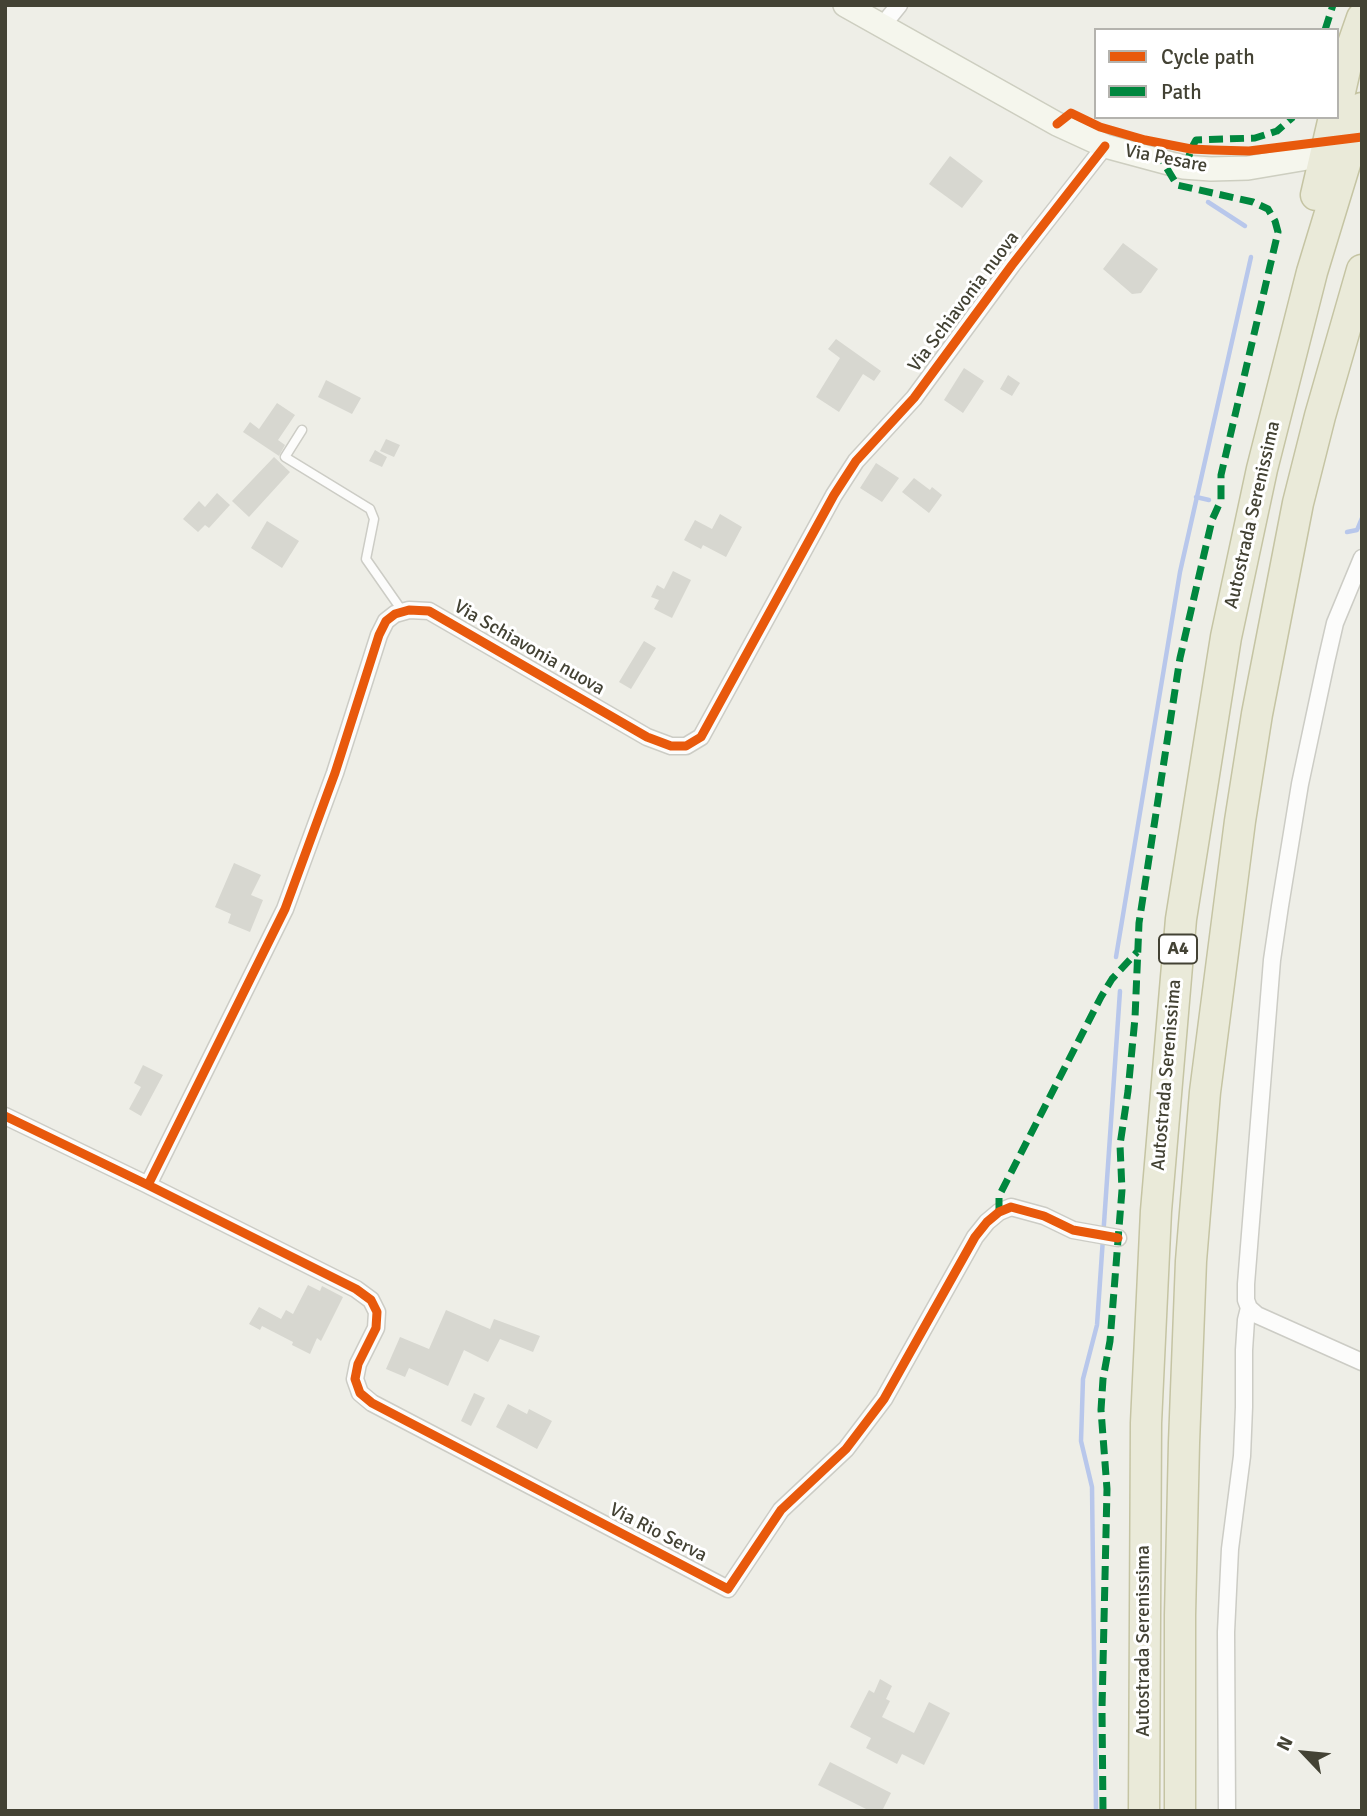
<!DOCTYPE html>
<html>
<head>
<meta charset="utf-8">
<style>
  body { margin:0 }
  #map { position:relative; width:1367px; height:1816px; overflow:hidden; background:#eeeee7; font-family:Signika,sans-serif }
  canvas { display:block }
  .frame { position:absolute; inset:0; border:7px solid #434234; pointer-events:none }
  .legend { position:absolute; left:1094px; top:28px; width:245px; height:91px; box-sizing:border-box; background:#fff; border:2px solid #b4b3ae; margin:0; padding:9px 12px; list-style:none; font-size:21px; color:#434234 }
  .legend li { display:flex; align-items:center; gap:14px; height:35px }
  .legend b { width:35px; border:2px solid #b4b3ae }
  .north { position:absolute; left:1269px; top:1718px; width:70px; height:70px; -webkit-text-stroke:5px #fff; paint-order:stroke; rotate:296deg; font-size:19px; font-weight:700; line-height:28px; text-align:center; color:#434234 }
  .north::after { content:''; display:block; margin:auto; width:24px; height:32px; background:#434234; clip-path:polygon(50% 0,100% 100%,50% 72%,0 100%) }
</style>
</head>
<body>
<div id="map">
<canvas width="1367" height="1816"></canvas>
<div class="frame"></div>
<ul class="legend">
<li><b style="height:9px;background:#e8590c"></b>Cycle path</li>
<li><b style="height:9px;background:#00873e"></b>Path</li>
</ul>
<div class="north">N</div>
</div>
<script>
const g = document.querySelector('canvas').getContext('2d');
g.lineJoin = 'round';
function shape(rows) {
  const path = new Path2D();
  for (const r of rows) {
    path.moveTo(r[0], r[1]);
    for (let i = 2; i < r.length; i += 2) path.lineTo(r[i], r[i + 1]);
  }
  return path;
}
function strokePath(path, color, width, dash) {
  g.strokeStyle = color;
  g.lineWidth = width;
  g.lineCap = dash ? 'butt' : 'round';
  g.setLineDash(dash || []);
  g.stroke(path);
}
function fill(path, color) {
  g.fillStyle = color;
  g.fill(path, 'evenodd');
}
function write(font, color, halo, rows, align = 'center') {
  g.font = font + ' Signika,sans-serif';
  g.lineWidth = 6;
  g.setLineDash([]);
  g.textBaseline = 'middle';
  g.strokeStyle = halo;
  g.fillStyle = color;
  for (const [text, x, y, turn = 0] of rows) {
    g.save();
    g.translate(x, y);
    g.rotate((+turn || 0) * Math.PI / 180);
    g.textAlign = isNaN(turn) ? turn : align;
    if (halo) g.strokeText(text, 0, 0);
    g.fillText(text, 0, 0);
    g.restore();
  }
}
const stream = shape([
  [1208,202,1245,226],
  [1196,497,1209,500],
  [1347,532,1357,530,1362,518],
  [1116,957,1180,572,1251,257],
  [1096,1811,1092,1487,1081,1441,1083,1379,1097,1325,1120,991]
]);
const building = shape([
  [950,156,983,181,962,208,929,184],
  [1123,243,1158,269,1141,293,1132,294,1103,269],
  [836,339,881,371,874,381,863,374,839,412,816,397,840,358,828,349],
  [964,368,984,381,963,413,944,400],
  [1008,375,1020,383,1012,396,1000,389],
  [326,380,361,398,352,414,318,397],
  [277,403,295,415,278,440,285,445,279,456,243,432,250,422,259,429],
  [386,439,400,445,394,457,380,451],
  [375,450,387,457,382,467,369,461],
  [274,457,290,472,249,517,232,501],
  [876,463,899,478,882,502,860,488],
  [914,478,930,490,932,487,942,495,929,513,902,492],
  [217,493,230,505,209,528,205,525,198,532,183,519,199,501,205,507],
  [720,514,742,527,726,557,703,545,701,549,684,540,695,520,712,529],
  [267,521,299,541,282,568,251,548],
  [673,571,691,580,672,618,654,609,659,600,651,597,657,585,664,589],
  [644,641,656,648,631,689,619,682],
  [234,863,261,875,251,895,263,900,250,932,228,923,231,914,215,907],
  [143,1065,163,1075,141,1116,129,1109,141,1087,134,1083],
  [308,1285,320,1291,322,1286,343,1297,321,1341,317,1338,310,1354,292,1345,293,1342,262,1326,260,1330,249,1324,259,1307,281,1319,286,1310,293,1314],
  [446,1310,490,1329,494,1319,540,1336,533,1352,500,1339,488,1362,464,1350,448,1386,409,1368,405,1377,386,1369,400,1337,429,1349],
  [474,1393,485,1398,471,1426,461,1421],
  [508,1404,527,1414,529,1409,552,1421,537,1449,496,1427],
  [880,1679,892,1686,886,1699,890,1701,882,1717,914,1733,929,1702,950,1713,924,1765,902,1754,897,1764,866,1748,871,1738,850,1727,869,1690,874,1693],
  [830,1762,891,1793,882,1811,870,1811,818,1785]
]);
const lane = shape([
  [302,430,285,457,370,509,374,519,366,559,403,612]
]);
const street = shape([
  [882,26,899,5],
  [1362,558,1335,623,1326,662,1300,784,1280,906,1272,960,1246,1284,1246,1300,1249,1308,1257,1315,1362,1362],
  [5,1116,148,1185,285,909,335,773,379,635,386,621,395,614,409,610,429,611,647,737,671,746,686,746,701,737,834,495,856,461,914,398,1012,265,1105,146],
  [148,1185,356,1289,371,1300,377,1312,376,1328,358,1364,355,1379,360,1393,372,1403,728,1589,781,1510,846,1449,884,1399,975,1237,987,1222,999,1212,1011,1207,1044,1216,1073,1230,1118,1238],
  [1227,1811,1226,1632,1230,1549,1242,1456,1244,1407,1244,1350,1246,1320,1249,1308]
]);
const secondary = shape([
  [845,5,1057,124,1105,146,1183,167,1211,169,1248,168,1313,157]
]);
const highway = shape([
  [1337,105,1347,61,1362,18],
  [1316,195,1334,117],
  [1144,1811,1146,1423,1156,1211,1181,919,1226,637,1262,469,1312,272,1362,108],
  [1180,1811,1180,1615,1184,1443,1191,1261,1205,1092,1240,821,1257,714,1298,503,1320,416,1362,270]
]);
const quiet = shape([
  [1325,30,1333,5],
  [1186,167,1191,149,1196,140,1255,138,1277,131,1293,117],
  [999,1212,999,1196,1101,997,1112,979,1137,952],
  [1103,1811,1102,1709,1107,1489,1101,1410,1103,1379,1110,1341,1122,1190,1120,1145,1128,1091,1135,1018,1139,923,1180,658,1212,520,1221,500,1221,475,1278,232,1275,221,1268,209,1253,202,1177,185,1163,162]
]);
const cycleway = shape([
  [1057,124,1071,113,1100,127,1145,140,1191,149,1213,150,1249,151,1362,137],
  [5,1116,148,1185,285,909,335,773,379,635,386,621,395,614,409,610,429,611,647,737,671,746,686,746,701,737,834,495,856,461,914,398,1012,265,1105,146],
  [148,1185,356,1289,371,1300,377,1312,376,1328,358,1364,355,1379,360,1393,372,1403,728,1589,781,1510,846,1449,884,1399,975,1237,987,1222,999,1212,1011,1207,1044,1216,1073,1230,1118,1238]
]);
const shields = [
  [1178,949,38]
];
const shieldNames = [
  ["A4",1178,949]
];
const streetNames = [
  ["Via Pesare",1166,159,11],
  ["Via Schiavonia nuova",964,302,-53],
  ["Autostrada Serenissima",1253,515,-77],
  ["Via Schiavonia nuova",529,648,30],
  ["Autostrada Serenissima",1167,1075,-85],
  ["Via Rio Serva",658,1533,27],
  ["Autostrada Serenissima",1144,1641,-90]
];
strokePath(stream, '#b8c7eb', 4.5);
fill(building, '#d7d7d0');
strokePath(lane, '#ccccc5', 11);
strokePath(street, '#ccccc5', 19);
strokePath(secondary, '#cdcec0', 26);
strokePath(highway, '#c5c4a3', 33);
strokePath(lane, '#fcfcfb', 8);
strokePath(street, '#fcfcfb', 16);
strokePath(secondary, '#f5f6ed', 23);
strokePath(highway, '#eaead9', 30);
strokePath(quiet, '#00873e', 7, [14, 7]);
strokePath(cycleway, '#e8590c', 9);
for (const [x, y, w] of shields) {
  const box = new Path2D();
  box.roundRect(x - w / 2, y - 14.5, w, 29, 5);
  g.fillStyle = '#fff';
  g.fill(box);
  strokePath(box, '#434234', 2);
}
write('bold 18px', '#434234', null, shieldNames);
write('19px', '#434234', '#fff', streetNames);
</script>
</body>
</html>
